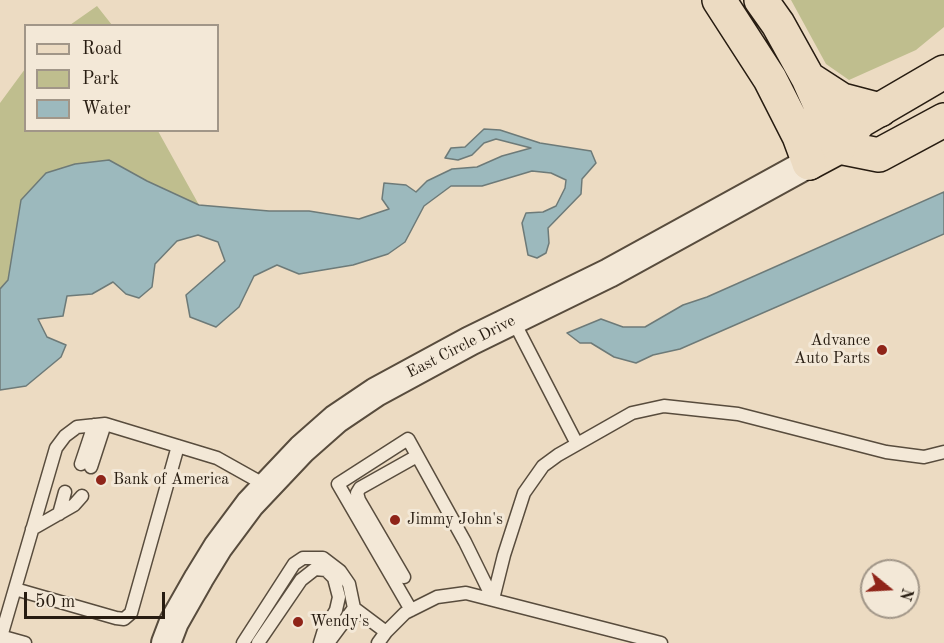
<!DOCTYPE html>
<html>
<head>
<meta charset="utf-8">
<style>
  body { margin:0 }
  #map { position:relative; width:944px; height:643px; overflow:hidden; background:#ecdbc2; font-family:"Old Standard TT",serif }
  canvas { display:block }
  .legend { position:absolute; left:24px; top:24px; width:195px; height:108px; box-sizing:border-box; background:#f3e8d7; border:2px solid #a19688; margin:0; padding:8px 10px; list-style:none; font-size:18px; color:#271c11 }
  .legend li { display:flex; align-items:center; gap:12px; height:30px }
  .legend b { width:30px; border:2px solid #a19688 }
  .north { position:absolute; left:860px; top:559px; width:60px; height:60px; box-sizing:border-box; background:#f3e8d7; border:2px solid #a19688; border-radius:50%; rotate:108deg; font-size:16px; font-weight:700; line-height:24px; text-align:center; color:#271c11 }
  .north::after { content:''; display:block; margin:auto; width:21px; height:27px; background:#8f2418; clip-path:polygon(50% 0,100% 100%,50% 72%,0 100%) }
  .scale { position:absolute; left:24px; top:592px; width:141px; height:27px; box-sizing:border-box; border:3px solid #271c11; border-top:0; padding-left:8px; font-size:18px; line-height:21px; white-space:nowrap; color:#271c11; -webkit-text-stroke:4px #f3e8d7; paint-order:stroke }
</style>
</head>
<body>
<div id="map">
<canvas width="944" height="643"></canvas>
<ul class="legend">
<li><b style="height:8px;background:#ecdbc2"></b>Road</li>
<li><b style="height:16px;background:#bfbe8e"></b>Park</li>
<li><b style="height:16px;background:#9cb9bd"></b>Water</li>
</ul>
<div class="north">N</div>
<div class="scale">50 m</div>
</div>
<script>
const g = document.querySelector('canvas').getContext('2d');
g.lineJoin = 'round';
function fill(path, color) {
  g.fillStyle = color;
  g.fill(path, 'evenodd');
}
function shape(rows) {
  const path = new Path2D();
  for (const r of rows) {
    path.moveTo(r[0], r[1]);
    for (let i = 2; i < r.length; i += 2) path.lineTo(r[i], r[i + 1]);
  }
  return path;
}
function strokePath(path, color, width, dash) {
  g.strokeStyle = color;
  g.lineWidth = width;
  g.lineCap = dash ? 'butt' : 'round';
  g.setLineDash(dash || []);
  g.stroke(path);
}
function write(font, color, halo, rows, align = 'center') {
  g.font = font + ' "Old Standard TT",serif';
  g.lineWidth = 6;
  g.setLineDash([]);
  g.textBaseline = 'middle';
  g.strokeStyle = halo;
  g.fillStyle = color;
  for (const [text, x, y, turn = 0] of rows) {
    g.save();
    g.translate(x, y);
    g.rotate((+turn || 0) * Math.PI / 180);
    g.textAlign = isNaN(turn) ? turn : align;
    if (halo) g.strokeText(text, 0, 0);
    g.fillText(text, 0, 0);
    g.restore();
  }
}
const green = shape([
  [791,0,944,0,944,27,916,50,849,80,826,64],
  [97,6,112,25,70,25],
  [25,69,26,130,158,131,199,205,147,181,109,160,15,238,8,280,0,289,0,103]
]);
const water = shape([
  [484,129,500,130,540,143,591,151,596,163,582,179,581,194,548,228,549,243,546,253,537,258,528,255,522,223,526,213,543,212,556,206,565,188,566,180,551,173,532,171,482,186,451,186,424,206,405,242,388,254,353,265,299,274,277,265,254,276,239,307,216,327,190,317,186,295,225,261,218,242,198,235,177,241,155,264,152,287,139,298,126,294,113,282,92,294,67,296,63,316,38,319,47,337,66,345,61,357,26,386,0,390,0,289,8,280,21,200,46,173,75,164,109,160,147,181,199,205,269,211,309,211,359,219,389,209,382,199,384,183,406,185,416,192,427,181,452,169,477,167,502,156,531,148,496,139,484,143,472,155,458,160,445,158,451,148,465,147,484,129],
  [944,192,944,234,680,349,653,355,636,363,614,357,591,343,580,343,567,333,601,319,623,327,645,327,683,305,707,297,944,192]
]);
const service = shape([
  [513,320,577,444],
  [81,464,94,425],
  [91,467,105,424],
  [59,514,65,492],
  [32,529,74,505,82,496],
  [404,577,359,500,357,493,360,488,417,456],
  [15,589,116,618,124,619,131,613,178,446],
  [493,599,504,555,524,493,543,466,558,455,632,413,664,406,738,414,886,452,924,457,944,452],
  [411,610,338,484,408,439,465,542,493,599],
  [0,636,25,643],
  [0,640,56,448,65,436,77,427,105,424,217,458,267,486],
  [243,643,294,564,303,558,323,558,340,571,349,584,354,608,386,632],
  [258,643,301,580,315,569,326,570,334,578,339,597,336,610,324,630,320,643],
  [328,643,354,608],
  [378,643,386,632,405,613,437,597,466,593,661,643]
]);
const tertiary = shape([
  [166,643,174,622,199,578,218,547,250,504,302,449,336,419,376,392,470,341,609,273,809,163]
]);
const primary = shape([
  [839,147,879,155,944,120],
  [809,163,839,147,860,121,944,72]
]);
const motorway = shape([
  [719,0,770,79,799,136,809,163],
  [761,0,778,24,808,78,842,100,880,110],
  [808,78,839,147]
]);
const markers = [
  [882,350,6,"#8f2418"],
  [101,480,6,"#8f2418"],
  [395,520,6,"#8f2418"],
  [298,622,6,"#8f2418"]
];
const poiNames = [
  ["Advance",870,341,"right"],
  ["Auto Parts",870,359,"right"],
  ["Bank of America",113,480],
  ["Jimmy John's",407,520],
  ["Wendy's",310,622]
];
const streetNames = [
  ["East Circle Drive",461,347,-27]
];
fill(green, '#bfbe8e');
fill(water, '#9cb9bd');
strokePath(water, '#6d7a78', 1.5);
strokePath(service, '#584c3d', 15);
strokePath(tertiary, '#584c3d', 32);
strokePath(primary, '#271c11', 36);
strokePath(motorway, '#271c11', 36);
strokePath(service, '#f3e8d7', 12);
strokePath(tertiary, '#f3e8d7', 28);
strokePath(primary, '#ecdbc2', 33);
strokePath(motorway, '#ecdbc2', 33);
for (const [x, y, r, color] of markers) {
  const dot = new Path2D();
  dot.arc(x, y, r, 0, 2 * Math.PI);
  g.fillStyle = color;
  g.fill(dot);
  strokePath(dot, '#f3e8d7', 2);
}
write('16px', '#271c11', '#f3e8d7', poiNames, 'left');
write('16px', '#271c11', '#f3e8d7', streetNames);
</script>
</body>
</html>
